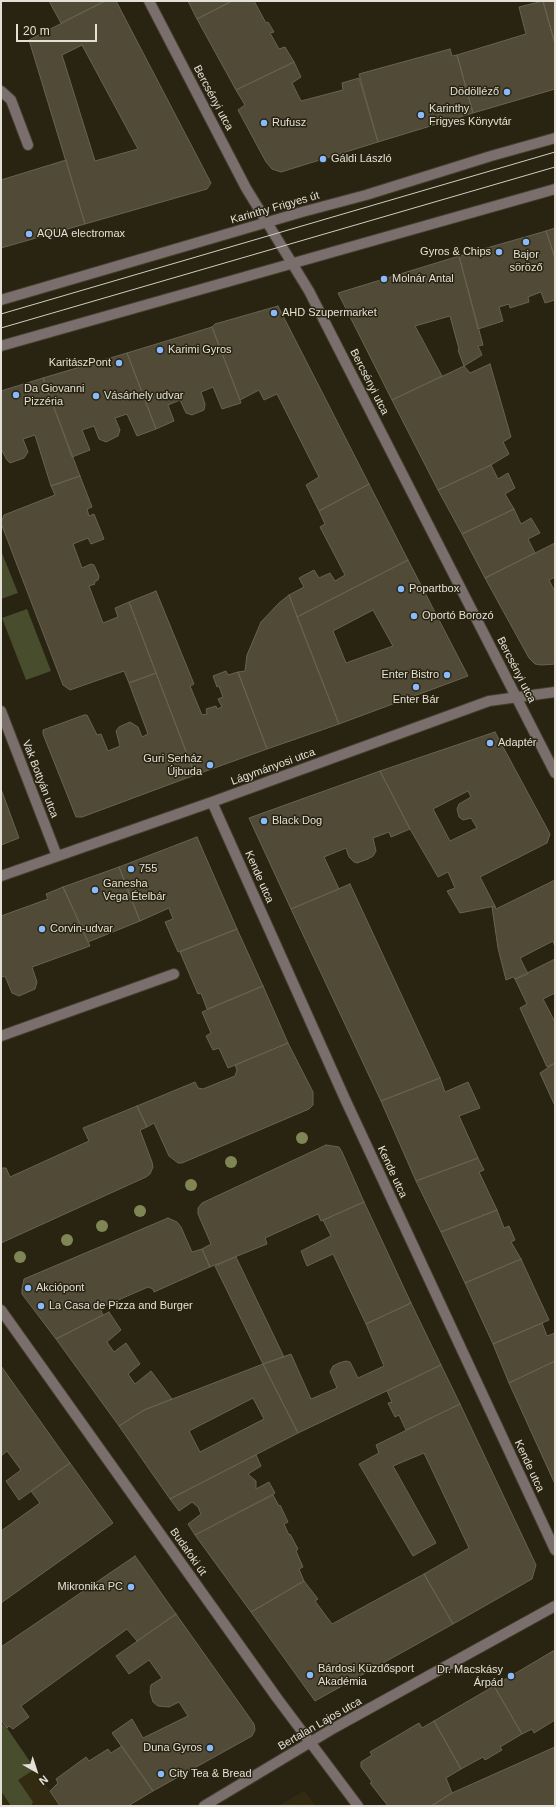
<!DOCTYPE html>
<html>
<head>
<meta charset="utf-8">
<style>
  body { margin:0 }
  #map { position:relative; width:556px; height:1807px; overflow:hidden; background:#292412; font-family:Arial,sans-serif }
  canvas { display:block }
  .frame { position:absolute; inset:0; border:2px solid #e3e0d5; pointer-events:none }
  .north { position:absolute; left:16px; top:1751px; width:40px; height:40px; -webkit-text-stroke:3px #292412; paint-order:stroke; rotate:141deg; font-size:11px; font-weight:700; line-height:16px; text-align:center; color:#e3e0d5 }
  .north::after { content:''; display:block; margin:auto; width:14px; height:18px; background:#e3e0d5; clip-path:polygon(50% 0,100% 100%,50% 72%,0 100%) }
  .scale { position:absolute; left:16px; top:24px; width:81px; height:18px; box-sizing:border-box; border:2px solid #e3e0d5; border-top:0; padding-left:5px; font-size:12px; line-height:14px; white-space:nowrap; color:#e3e0d5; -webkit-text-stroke:3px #292412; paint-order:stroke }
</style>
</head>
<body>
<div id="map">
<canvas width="556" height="1807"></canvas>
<div class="frame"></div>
<div class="north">N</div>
<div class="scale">20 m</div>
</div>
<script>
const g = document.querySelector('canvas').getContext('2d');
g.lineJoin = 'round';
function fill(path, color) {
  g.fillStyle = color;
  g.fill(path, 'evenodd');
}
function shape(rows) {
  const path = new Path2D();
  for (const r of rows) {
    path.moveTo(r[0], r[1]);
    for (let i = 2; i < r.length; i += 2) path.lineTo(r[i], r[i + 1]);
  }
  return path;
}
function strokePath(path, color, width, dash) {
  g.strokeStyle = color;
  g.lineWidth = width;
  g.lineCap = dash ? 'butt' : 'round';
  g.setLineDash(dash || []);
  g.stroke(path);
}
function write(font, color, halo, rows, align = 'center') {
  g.font = font + ' Arial,sans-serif';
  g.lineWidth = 3;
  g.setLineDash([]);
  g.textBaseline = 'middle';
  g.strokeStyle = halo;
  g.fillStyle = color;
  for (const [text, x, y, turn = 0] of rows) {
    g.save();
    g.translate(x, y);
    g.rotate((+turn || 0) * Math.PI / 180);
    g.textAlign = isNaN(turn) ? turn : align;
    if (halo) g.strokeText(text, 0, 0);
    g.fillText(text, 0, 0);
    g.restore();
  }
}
const built = shape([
  [1,1720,7,1728,60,1806,1,1806],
  [304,1791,316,1806,278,1806]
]);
const green = shape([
  [2,553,18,593,1,599,1,554],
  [27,609,51,671,26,680,2,618],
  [1,1723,7,1728,35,1769,18,1780,33,1802,31,1806,11,1806,1,1791]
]);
const building = shape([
  [49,1,105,1,61,23,49,1],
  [105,1,116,1,211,183,207,189,85,224,29,40,105,1],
  [82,45,138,149,95,161,62,55,82,45],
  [188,1,232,1,197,19,188,1],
  [232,1,254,1,266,23,268,22,274,32,270,33,279,49,285,47,294,62,236,90,197,19,232,1],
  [543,1,555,1,555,44,543,1],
  [543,1,555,44,555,89,473,113,457,55,526,34,519,7,543,1],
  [450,49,452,56,457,55,473,113,378,142,359,74,450,49],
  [294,62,301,77,292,83,301,101,343,90,342,83,359,78,378,142,281,172,272,169,266,162,238,110,245,105,236,90,294,62],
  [66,160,85,224,1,248,1,180,66,160],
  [555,228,555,258,546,231,555,228],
  [546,231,555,258,555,300,545,303,541,292,528,297,529,302,510,308,509,304,499,307,503,321,478,329,459,256,546,231],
  [459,256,483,345,478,346,482,355,464,366,458,350,459,349,450,316,415,326,442,376,392,400,338,293,459,256],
  [278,306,369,484,319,511,306,485,319,477,277,394,264,400,259,390,240,400,212,327,215,324,278,306],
  [212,327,241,403,222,409,213,387,201,392,205,404,204,410,192,415,186,413,180,400,168,405,174,421,156,429,127,353,212,327],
  [127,353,156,429,137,436,127,414,115,418,120,430,118,436,106,442,99,439,94,426,82,430,90,450,72,457,43,378,127,353],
  [490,364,511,437,503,442,509,454,491,465,438,490,392,400,464,366,470,373,490,364],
  [43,378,80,476,51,486,35,435,23,439,28,452,24,458,10,463,7,460,1,449,1,391,43,378],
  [491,465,498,479,508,473,515,488,505,494,514,509,462,534,438,490,491,465],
  [80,476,92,507,87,509,89,516,94,514,104,539,91,544,88,538,73,544,82,568,91,564,94,565,99,576,98,580,94,582,95,584,89,586,103,623,118,617,115,608,129,602,156,673,129,683,124,671,70,690,63,685,1,523,4,515,55,495,51,486,80,476],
  [369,484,408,560,297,617,289,595,304,587,299,578,314,570,319,578,330,573,335,581,345,575,320,527,325,524,319,511,369,484],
  [514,509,521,524,531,518,540,533,528,539,535,553,485,578,462,534,514,509],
  [555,543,555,577,549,580,555,592,555,664,542,665,535,664,529,658,485,578,555,543],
  [408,560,468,676,339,724,297,617,408,560],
  [373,610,393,646,346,663,333,631,373,610],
  [156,591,194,684,190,686,202,715,207,714,206,709,216,706,217,709,222,707,218,699,223,697,219,686,217,687,213,676,226,671,228,675,238,672,267,749,195,775,129,602,156,591],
  [289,595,339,724,267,749,238,672,245,671,247,655,261,622,279,603,289,595],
  [156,673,195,775,82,817,76,817,43,734,43,730,84,715,87,715,97,735,101,734,108,751,120,746,116,731,119,727,130,722,138,727,142,737,148,734,129,683,156,673],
  [495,732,550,834,547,843,480,877,495,906,460,913,447,891,455,888,448,872,438,877,410,829,380,771,495,732],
  [468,791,471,797,459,804,457,809,459,817,463,820,471,818,477,828,450,841,433,809,468,791],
  [380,771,410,829,391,837,389,832,373,838,376,851,373,856,368,859,357,863,354,862,349,857,346,848,324,857,339,889,291,909,249,818,380,771],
  [1,789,19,838,1,845,1,789],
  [197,837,237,929,178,952,165,922,173,919,169,908,140,921,119,867,197,837],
  [119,867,140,921,88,942,63,887,119,867],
  [555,880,555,947,553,941,520,958,528,974,515,979,513,977,506,980,498,948,492,907,495,906,496,909,555,880],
  [350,884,440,1078,381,1101,291,909,350,884],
  [63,887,90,946,32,967,37,982,35,989,19,996,12,993,5,976,1,977,1,916,48,899,46,894,63,887],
  [237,929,263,986,207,1009,201,993,198,994,180,952,237,929],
  [555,959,555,993,543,999,555,1022,555,1063,547,1067,520,1008,527,1004,515,979,555,959],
  [263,986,288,1043,228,1068,219,1048,213,1050,206,1036,211,1033,202,1012,263,986],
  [288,1043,313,1092,313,1105,309,1109,182,1163,178,1163,169,1156,154,1123,147,1127,137,1106,195,1082,198,1088,203,1089,235,1076,237,1070,235,1065,288,1043],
  [555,1063,555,1106,540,1073,555,1063],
  [440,1078,445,1092,468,1082,480,1108,459,1116,478,1158,416,1181,381,1101,440,1078],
  [137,1106,147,1127,140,1130,152,1162,153,1167,150,1174,146,1177,1,1243,1,1168,6,1168,10,1177,89,1141,83,1128,137,1106],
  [326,1145,339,1147,342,1152,364,1202,321,1221,318,1214,265,1238,267,1244,210,1267,202,1249,211,1244,198,1214,198,1208,202,1203,326,1145],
  [478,1158,484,1170,479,1172,497,1210,441,1232,416,1181,478,1158],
  [364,1202,411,1303,366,1324,333,1254,307,1266,301,1251,331,1236,323,1220,364,1202],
  [497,1210,504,1228,509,1226,515,1240,511,1242,521,1259,465,1283,441,1232,497,1210],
  [168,1218,177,1222,181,1227,192,1252,202,1249,210,1267,154,1292,153,1289,148,1287,100,1308,103,1315,56,1339,22,1294,22,1289,24,1279,168,1218],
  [236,1257,284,1357,263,1364,215,1266,236,1257],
  [521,1259,549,1320,493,1344,465,1283,521,1259],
  [411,1303,441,1365,298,1433,263,1364,291,1354,311,1399,337,1388,330,1372,333,1366,339,1363,346,1361,350,1362,358,1378,384,1366,366,1324,411,1303],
  [109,1312,121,1330,107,1342,114,1352,126,1343,140,1364,128,1374,135,1384,151,1371,172,1399,144,1410,119,1426,56,1339,109,1312],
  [542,1323,547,1336,555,1333,555,1361,509,1383,493,1344,542,1323],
  [555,1361,555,1484,509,1383,555,1361],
  [263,1364,298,1433,170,1499,119,1426,144,1410,263,1364],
  [253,1398,264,1419,200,1452,189,1431,253,1398],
  [441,1365,460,1404,406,1430,399,1415,395,1417,388,1403,392,1402,387,1391,441,1365],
  [1,1366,70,1463,19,1500,6,1481,21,1470,7,1451,1,1456,1,1366],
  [460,1404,536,1565,532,1579,453,1624,424,1574,469,1548,424,1453,393,1466,436,1543,413,1556,359,1464,379,1453,376,1445,460,1404],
  [256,1455,261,1466,248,1474,256,1481,256,1489,269,1482,275,1493,195,1535,188,1524,201,1514,198,1507,192,1502,179,1511,170,1499,256,1455],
  [70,1463,113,1523,1,1603,1,1531,40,1503,31,1491,70,1463],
  [273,1495,279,1506,280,1505,288,1522,284,1524,289,1535,290,1534,298,1549,296,1551,303,1567,299,1569,304,1581,251,1612,195,1535,273,1495],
  [135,1556,176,1614,137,1641,127,1629,21,1706,29,1717,13,1729,9,1726,7,1728,1,1720,1,1647,135,1556],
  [424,1574,453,1624,315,1701,251,1612,304,1581,318,1599,315,1601,332,1624,424,1574],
  [176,1614,254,1724,255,1730,252,1736,153,1791,112,1733,132,1719,143,1738,188,1716,179,1702,169,1707,158,1706,153,1702,150,1692,151,1685,162,1678,149,1660,129,1674,116,1656,176,1614],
  [553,1651,555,1654,555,1720,534,1733,532,1729,522,1734,494,1686,553,1651],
  [494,1686,522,1734,500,1747,502,1750,485,1760,483,1757,461,1769,434,1721,494,1686],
  [434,1721,461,1769,446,1778,452,1793,431,1806,388,1806,370,1783,372,1782,361,1767,361,1762,372,1755,370,1752,419,1723,422,1728,434,1721],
  [122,1746,153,1791,128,1806,60,1806,50,1791,58,1783,56,1779,86,1757,89,1761,108,1749,111,1753,122,1746],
  [555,1747,555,1806,431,1806,452,1793,555,1747]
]);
const minor = shape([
  [149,1,246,188,309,291,555,773],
  [1,91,11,100,28,145],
  [1,300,302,212,366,195,491,156,555,138],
  [1,346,555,189],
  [1,711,57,856],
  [212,802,345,1099,555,1550],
  [1,876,212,802,489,701,555,692],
  [1,1036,174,974],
  [1,1310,277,1698,358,1806],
  [204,1806,334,1728,555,1606]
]);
const tram = shape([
  [1,314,555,152],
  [1,328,555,167]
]);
const trees = [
  [302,1138],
  [231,1162],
  [191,1185],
  [140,1211],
  [102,1226],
  [67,1240],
  [20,1257]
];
const markers = [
  [507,92,4,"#89bafc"],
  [421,115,4,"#89bafc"],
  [264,123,4,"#89bafc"],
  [323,159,4,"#89bafc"],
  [29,234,4,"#89bafc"],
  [526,242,4,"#89bafc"],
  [499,252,4,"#89bafc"],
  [384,279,4,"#89bafc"],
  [274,313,4,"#89bafc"],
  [160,350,4,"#89bafc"],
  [119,363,4,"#89bafc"],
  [16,395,4,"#89bafc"],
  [96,396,4,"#89bafc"],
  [401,589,4,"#89bafc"],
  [414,616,4,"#89bafc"],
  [447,675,4,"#89bafc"],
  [416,687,4,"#89bafc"],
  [490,743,4,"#89bafc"],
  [210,765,4,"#89bafc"],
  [264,821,4,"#89bafc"],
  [131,869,4,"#89bafc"],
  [95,890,4,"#89bafc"],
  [42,929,4,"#89bafc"],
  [28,1288,4,"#89bafc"],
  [41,1306,4,"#89bafc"],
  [131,1587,4,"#89bafc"],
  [310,1675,4,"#89bafc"],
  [511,1676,4,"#89bafc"],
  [210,1748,4,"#89bafc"],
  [161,1774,4,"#89bafc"]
];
const poiNames = [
  ["Dödölléző",499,92,"right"],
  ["Karinthy",429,109],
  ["Frigyes Könyvtár",429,122],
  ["Rufusz",272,123],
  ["Gáldi László",331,159],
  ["AQUA electromax",37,234],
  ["Gyros & Chips",491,252,"right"],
  ["Bajor",526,255,"center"],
  ["söröző",526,268,"center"],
  ["Molnár Antal",392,279],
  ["AHD Szupermarket",282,313],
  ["Karimi Gyros",168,350],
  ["KaritászPont",111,363,"right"],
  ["Da Giovanni",24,389],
  ["Pizzéria",24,402],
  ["Vásárhely udvar",104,396],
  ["Popartbox",409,589],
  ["Oportó Borozó",422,616],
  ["Enter Bistro",439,675,"right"],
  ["Enter Bár",416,700,"center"],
  ["Adaptér",498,743],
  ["Guri Serház",202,759,"right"],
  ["Újbuda",202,772,"right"],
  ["Black Dog",272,821],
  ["755",139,869],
  ["Ganesha",103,884],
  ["Vega Ételbár",103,897],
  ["Corvin-udvar",50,929],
  ["Akciópont",36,1288],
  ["La Casa de Pizza and Burger",49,1306],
  ["Mikronika PC",123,1587,"right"],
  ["Bárdosi Küzdősport",318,1669],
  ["Akadémia",318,1682],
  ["Dr. Macskásy",503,1670,"right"],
  ["Árpád",503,1683,"right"],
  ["Duna Gyros",202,1748,"right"],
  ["City Tea & Bread",169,1774]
];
const streetNames = [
  ["Bercsényi utca",213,98,62],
  ["Karinthy Frigyes út",275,208,-16],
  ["Bercsényi utca",369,382,63],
  ["Bercsényi utca",516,670,63],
  ["Lágymányosi utca",273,767,-20],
  ["Vak Bottyán utca",40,779,69],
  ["Kende utca",259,877,66],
  ["Kende utca",392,1172,65],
  ["Kende utca",529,1466,65],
  ["Budafoki út",188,1552,55],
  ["Bertalan Lajos utca",320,1724,-30]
];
fill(built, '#322b12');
fill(green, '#474d2d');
fill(building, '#504a37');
strokePath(building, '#68634f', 1);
strokePath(minor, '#433e2d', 12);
strokePath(minor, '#7a6f6d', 10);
strokePath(tram, '#d0cdc1', 1);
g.fillStyle = '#7f8555';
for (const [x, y] of trees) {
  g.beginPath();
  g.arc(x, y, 6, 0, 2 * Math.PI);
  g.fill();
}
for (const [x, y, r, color] of markers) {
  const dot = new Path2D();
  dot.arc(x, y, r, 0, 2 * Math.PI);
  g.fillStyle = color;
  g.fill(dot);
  strokePath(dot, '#292412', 1.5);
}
write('11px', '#e3e0d5', '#292412', poiNames, 'left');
write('11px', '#e3e0d5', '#292412', streetNames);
</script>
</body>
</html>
